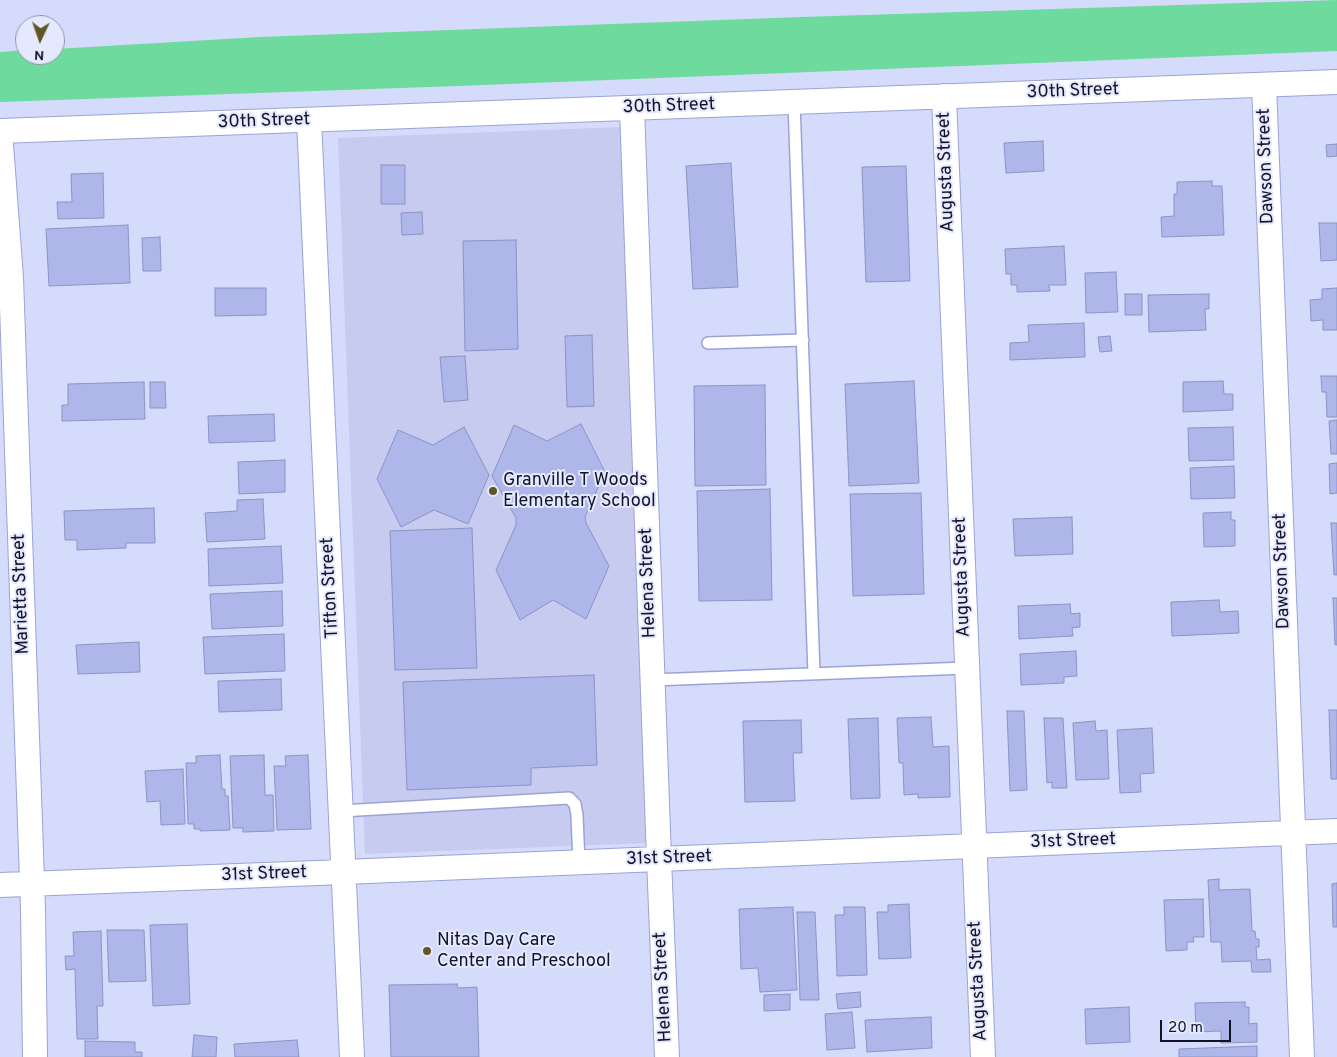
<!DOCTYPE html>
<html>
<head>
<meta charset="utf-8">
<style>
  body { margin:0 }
  #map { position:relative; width:1337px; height:1057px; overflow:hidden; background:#d5dbfb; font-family:Overpass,sans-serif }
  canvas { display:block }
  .north { position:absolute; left:15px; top:15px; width:50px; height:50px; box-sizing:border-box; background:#e5e9ff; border:1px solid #9194a8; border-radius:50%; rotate:183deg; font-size:14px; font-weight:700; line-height:20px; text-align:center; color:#121426 }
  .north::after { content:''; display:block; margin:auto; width:18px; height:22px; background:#625724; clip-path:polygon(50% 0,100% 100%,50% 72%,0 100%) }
  .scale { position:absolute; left:1160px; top:1020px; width:71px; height:22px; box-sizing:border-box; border:2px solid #121426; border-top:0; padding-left:6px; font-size:15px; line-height:18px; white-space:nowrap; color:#121426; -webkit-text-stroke:4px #e5e9ff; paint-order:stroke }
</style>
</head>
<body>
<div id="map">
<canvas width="1337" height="1057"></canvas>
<div class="north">N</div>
<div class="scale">20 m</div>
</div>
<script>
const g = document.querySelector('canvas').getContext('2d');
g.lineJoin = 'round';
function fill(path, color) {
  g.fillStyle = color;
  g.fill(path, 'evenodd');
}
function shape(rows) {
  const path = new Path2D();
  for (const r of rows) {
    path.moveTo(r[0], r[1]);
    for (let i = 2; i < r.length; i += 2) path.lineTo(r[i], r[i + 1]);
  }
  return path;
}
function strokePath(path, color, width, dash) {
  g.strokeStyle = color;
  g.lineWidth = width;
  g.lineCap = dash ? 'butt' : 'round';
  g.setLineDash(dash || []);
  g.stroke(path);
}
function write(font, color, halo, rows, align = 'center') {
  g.font = font + ' Overpass,sans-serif';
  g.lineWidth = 4;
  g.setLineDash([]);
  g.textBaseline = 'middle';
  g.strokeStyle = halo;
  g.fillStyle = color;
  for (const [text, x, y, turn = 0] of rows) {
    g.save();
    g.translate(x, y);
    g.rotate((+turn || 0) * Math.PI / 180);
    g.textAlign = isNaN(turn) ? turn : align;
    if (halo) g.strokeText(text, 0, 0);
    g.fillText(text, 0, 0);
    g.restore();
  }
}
const built = shape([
  [622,127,648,843,365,854,338,138]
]);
const water = shape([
  [1337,0,1337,51,458,86,0,102,0,52,25,50,25,55,55,55,55,49,260,37,802,17]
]);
const building = shape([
  [1043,141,1044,171,1006,173,1004,143,1043,141],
  [1337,144,1337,156,1327,157,1326,145,1337,144],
  [731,163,738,287,693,289,686,166,731,163],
  [381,165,405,165,405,204,381,204,381,165],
  [906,166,910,281,866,282,862,167,906,166],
  [103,173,104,218,58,219,57,202,72,202,71,174,103,173],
  [1212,181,1212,186,1222,186,1224,235,1162,237,1161,217,1174,216,1174,194,1177,194,1177,182,1212,181],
  [422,212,423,234,402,235,401,213,422,212],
  [1319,223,1337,223,1337,260,1321,261,1319,223],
  [128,225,130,283,49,286,46,229,128,225],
  [160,237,161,271,143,271,142,238,160,237],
  [516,240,518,349,465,351,463,241,516,240],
  [1064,246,1066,285,1049,285,1050,291,1017,292,1017,285,1011,285,1011,274,1006,274,1005,249,1064,246],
  [1116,272,1118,312,1086,313,1085,273,1116,272],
  [215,288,266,288,266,315,215,316,215,288],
  [1337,288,1337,330,1323,330,1323,320,1311,321,1310,300,1322,299,1322,289,1337,288],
  [1125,294,1142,294,1142,315,1125,315,1125,294],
  [1209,294,1209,309,1205,309,1206,330,1149,332,1148,295,1209,294],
  [1084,323,1085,357,1010,360,1010,343,1029,342,1028,325,1084,323],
  [592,335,594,406,567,407,565,336,592,335],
  [1110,336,1112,351,1100,352,1098,337,1110,336],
  [465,356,468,400,444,402,440,357,465,356],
  [1321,376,1337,376,1337,417,1327,417,1326,392,1322,392,1321,376],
  [914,381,919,483,849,486,845,384,914,381],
  [1223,381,1224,394,1233,394,1233,410,1183,412,1183,382,1223,381],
  [144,382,145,419,62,421,62,405,68,405,68,384,144,382],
  [150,382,165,382,166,408,150,408,150,382],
  [765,385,766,485,695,486,694,386,765,385],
  [274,414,275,441,209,443,208,416,274,414],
  [1337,420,1337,454,1331,454,1329,421,1337,420],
  [581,424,605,472,585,517,586,523,609,566,586,619,553,600,520,620,496,570,516,525,516,518,492,476,514,425,547,441,581,424],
  [464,427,489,475,468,524,434,510,401,527,377,479,398,430,433,445,464,427],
  [1233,427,1234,460,1189,461,1188,428,1233,427],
  [285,460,285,492,239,494,238,462,285,460],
  [1337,463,1337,493,1330,494,1329,464,1337,463],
  [1234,466,1235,498,1191,499,1190,468,1234,466],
  [770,489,772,600,699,601,697,491,770,489],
  [921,493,924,594,853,596,850,494,921,493],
  [263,499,265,539,207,542,205,513,237,511,237,500,263,499],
  [154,508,155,543,126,543,126,548,77,550,77,540,65,540,64,511,154,508],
  [1231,512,1231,520,1235,520,1235,546,1204,547,1203,513,1231,512],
  [1072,517,1073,554,1015,556,1013,519,1072,517],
  [1331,523,1337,523,1337,575,1334,575,1331,523],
  [472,528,477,668,395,670,390,531,472,528],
  [281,546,283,583,209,586,208,549,281,546],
  [282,591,283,626,212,629,210,594,282,591],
  [1333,598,1337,598,1337,645,1335,645,1333,598],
  [1219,600,1220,612,1238,611,1239,633,1172,636,1171,602,1219,600],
  [1070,604,1071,614,1080,613,1080,627,1072,628,1073,636,1019,639,1018,606,1070,604],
  [284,634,285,671,205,674,203,637,284,634],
  [139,642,140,672,78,674,76,645,139,642],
  [1076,651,1077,676,1064,677,1064,683,1021,685,1020,654,1076,651],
  [594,675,597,765,531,768,531,785,407,790,403,682,594,675],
  [281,679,282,710,219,712,218,681,281,679],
  [1329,710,1337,710,1337,779,1331,779,1329,710],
  [1007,711,1024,711,1027,790,1010,791,1007,711],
  [931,717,933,747,949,746,950,797,918,798,918,794,904,795,903,763,899,763,897,718,931,717],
  [878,718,880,798,851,799,848,719,878,718],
  [1044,718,1063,718,1067,788,1052,788,1052,782,1047,783,1044,718],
  [801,720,802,753,793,753,795,801,745,802,743,721,801,720],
  [1095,721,1096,731,1107,730,1109,779,1076,780,1073,723,1095,721],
  [1152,728,1154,773,1140,774,1141,792,1120,793,1117,730,1152,728],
  [220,755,222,789,225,789,225,796,228,796,230,830,200,831,200,829,194,829,194,824,188,824,186,763,196,763,196,756,220,755],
  [264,755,265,795,273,795,274,831,243,832,243,828,233,828,230,756,264,755],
  [308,755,311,829,277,830,274,766,286,766,285,756,308,755],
  [183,769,185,824,161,825,160,801,147,802,145,771,183,769],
  [1219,879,1219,890,1250,889,1252,931,1255,931,1256,939,1259,939,1259,947,1256,947,1257,960,1270,959,1271,972,1252,972,1251,961,1222,962,1221,942,1211,942,1208,880,1219,879],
  [1337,883,1337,927,1333,927,1332,884,1337,883],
  [1203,899,1204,937,1193,937,1194,942,1187,942,1187,950,1166,951,1164,900,1203,899],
  [909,904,911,958,879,959,877,912,888,912,888,905,909,904],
  [793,907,797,990,760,992,758,968,741,969,739,909,793,907],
  [844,907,865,907,867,975,837,976,835,915,844,915,844,907],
  [797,912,815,912,819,1000,800,1000,797,912],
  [187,924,190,1004,153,1006,150,925,187,924],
  [107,930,144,930,146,981,109,982,107,930],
  [101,931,103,1006,97,1006,98,1039,77,1039,75,969,66,970,65,956,74,956,73,932,101,931],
  [457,984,458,988,477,987,479,1057,391,1057,389,985,457,984],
  [860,992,861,1007,838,1009,836,994,860,992],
  [790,994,790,1010,764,1011,764,995,790,994],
  [1245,1002,1245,1007,1249,1007,1249,1024,1257,1023,1257,1042,1221,1043,1221,1031,1196,1032,1195,1003,1245,1002],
  [1129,1007,1130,1042,1086,1044,1085,1009,1129,1007],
  [852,1012,855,1048,827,1050,825,1014,852,1012],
  [931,1017,932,1048,867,1052,865,1020,931,1017],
  [194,1035,217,1037,216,1057,192,1057,194,1035],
  [297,1040,299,1057,235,1057,234,1044,297,1040],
  [85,1041,135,1042,135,1052,142,1052,142,1057,85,1057,85,1041],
  [1257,1046,1257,1057,1179,1057,1179,1049,1257,1046]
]);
const lane = shape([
  [794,102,814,674],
  [708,343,803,340],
  [652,680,966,668],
  [341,811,569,798,575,804,577,815,579,863]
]);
const street = shape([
  [1264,85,1302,1057],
  [944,96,983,1057],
  [632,108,659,859,667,1057],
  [309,120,352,1057],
  [0,131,1337,82],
  [0,131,11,278,33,909,35,1057],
  [0,885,344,872,1337,831]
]);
const markers = [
  [493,491,5,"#625724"],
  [427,951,5,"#625724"]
];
const streetNames = [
  ["30th Street",1073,92,-2],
  ["30th Street",669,107,-2],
  ["30th Street",264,122,-2],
  ["Dawson Street",1267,166,-92],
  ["Augusta Street",947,172,-92],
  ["Dawson Street",1283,571,-92],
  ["Augusta Street",963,577,-92],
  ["Helena Street",649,583,-92],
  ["Tifton Street",331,588,-93],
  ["Marietta Street",22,594,-92],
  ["31st Street",1073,842,-2],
  ["31st Street",669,859,-2],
  ["31st Street",264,875,-2],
  ["Augusta Street",979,981,-93],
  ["Helena Street",664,987,-93]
];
const poiNames = [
  ["Granville T Woods",503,481],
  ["Elementary School",503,502],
  ["Nitas Day Care",437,941],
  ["Center and Preschool",437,962]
];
fill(built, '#c6cbef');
fill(water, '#6eda9e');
fill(building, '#aeb6ea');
strokePath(building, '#8c94c5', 1);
strokePath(lane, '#9ba3d6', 14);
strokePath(street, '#9ba3d6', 26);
strokePath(lane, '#fff', 11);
strokePath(street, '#fff', 24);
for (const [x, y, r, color] of markers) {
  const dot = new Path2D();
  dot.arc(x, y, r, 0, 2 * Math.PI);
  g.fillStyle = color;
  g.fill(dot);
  strokePath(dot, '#e5e9ff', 2);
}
write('18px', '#121426', '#e5e9ff', streetNames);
write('18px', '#121426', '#e5e9ff', poiNames, 'left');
</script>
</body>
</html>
